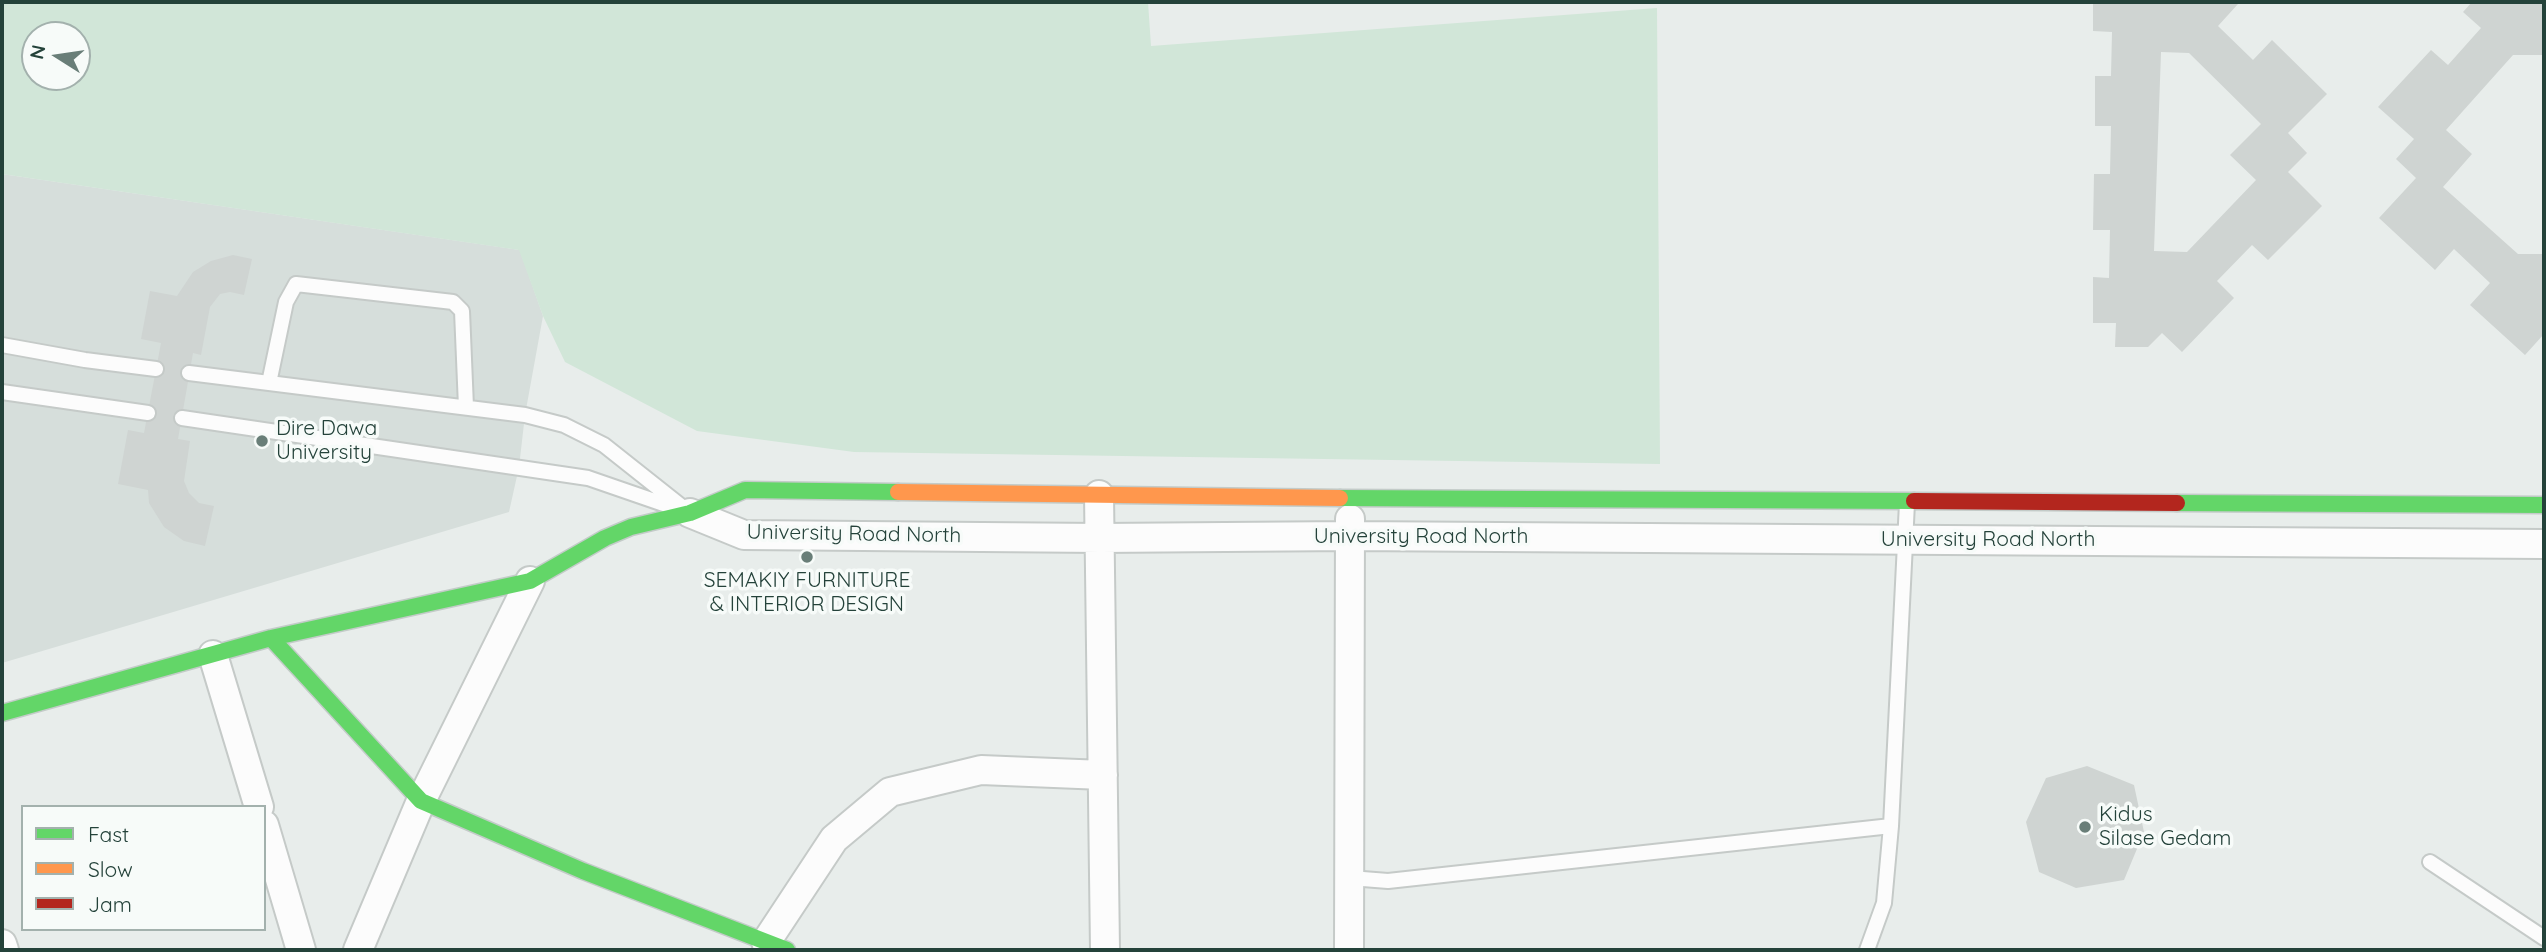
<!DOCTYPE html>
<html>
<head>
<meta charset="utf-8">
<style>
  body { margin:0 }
  #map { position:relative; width:2546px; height:952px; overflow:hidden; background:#e8edeb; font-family:Quicksand,sans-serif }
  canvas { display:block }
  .frame { position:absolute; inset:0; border:4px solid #24423a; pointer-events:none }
  .legend { position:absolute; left:21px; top:805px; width:245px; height:126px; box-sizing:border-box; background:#f7fbf9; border:2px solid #a3b1ad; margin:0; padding:9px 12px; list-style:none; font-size:21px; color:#24423a }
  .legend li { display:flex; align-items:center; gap:14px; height:35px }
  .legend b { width:35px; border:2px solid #a3b1ad }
  .north { position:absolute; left:21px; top:21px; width:70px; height:70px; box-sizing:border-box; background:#f7fbf9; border:2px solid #a3b1ad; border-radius:50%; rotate:282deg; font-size:19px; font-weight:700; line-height:28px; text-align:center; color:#24423a }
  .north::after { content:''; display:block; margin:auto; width:24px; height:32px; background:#697e78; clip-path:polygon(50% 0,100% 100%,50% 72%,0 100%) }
</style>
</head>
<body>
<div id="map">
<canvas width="2546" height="952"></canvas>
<div class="frame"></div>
<ul class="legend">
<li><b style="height:9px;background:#63d668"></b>Fast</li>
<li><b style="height:9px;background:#ff974d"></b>Slow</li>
<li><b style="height:9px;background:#b3261e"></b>Jam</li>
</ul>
<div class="north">N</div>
</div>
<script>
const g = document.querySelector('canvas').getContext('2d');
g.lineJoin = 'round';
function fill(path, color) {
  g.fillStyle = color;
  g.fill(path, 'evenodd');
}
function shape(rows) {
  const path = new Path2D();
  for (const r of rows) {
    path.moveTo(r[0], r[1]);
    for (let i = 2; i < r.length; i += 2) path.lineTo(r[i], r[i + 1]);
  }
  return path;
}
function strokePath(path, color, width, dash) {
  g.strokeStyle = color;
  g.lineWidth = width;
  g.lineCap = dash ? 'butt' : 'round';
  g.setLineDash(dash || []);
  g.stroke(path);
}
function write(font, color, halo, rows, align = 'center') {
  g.font = font + ' Quicksand,sans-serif';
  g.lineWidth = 7;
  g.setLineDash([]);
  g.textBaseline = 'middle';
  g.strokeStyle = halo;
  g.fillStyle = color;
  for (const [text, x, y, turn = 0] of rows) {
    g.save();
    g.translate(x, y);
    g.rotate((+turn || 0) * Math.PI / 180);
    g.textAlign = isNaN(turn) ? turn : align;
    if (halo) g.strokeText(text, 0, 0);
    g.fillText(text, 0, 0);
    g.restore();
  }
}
const built = shape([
  [2,174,520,250,543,316,525,415,519,467,509,512,2,663]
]);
const green = shape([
  [2,2,1148,2,1151,46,1657,8,1660,464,854,452,697,431,565,362,543,316,519,250,2,174],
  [35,35,77,35,77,77,35,77]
]);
const building = shape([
  [2093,2,2236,2,2238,4,2218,26,2253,60,2272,40,2327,94,2288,133,2307,153,2288,172,2322,206,2268,260,2252,245,2217,281,2234,298,2182,352,2162,333,2148,347,2115,347,2116,323,2093,323,2093,277,2109,278,2110,230,2093,230,2094,174,2110,174,2111,126,2095,126,2095,76,2111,76,2112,32,2093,31],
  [2161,52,2189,53,2261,124,2230,155,2256,180,2187,252,2154,251],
  [2472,2,2544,2,2544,55,2513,55,2446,130,2472,154,2443,187,2518,254,2544,254,2544,334,2525,355,2470,305,2490,283,2454,249,2435,270,2379,218,2416,178,2396,159,2414,139,2378,107,2431,50,2448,65,2481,28,2463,12],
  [233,255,252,259,244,295,230,292,220,294,210,307,201,355,193,353,178,439,190,441,184,481,189,493,199,503,214,506,205,546,184,541,164,527,149,503,148,490,118,484,128,430,144,433,161,343,141,339,150,291,177,296,193,272,211,261],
  [2087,766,2134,785,2144,832,2124,880,2076,888,2039,872,2026,822,2046,778]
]);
const lane = shape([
  [2,345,85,360,156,369],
  [189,373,525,415,564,425,604,445,686,510],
  [269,383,286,302,296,284,453,302,462,311,466,407],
  [2,392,148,413],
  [182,418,588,478,672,507],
  [2430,862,2544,938],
  [1350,878,1388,881,1891,826],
  [1867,950,1884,903,1891,826,1907,503]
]);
const street = shape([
  [1099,495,1105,950],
  [690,513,744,535,1101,538,1349,536,2544,544],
  [213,655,259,807],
  [264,825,301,950],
  [766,942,834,839,890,792,981,770,1103,775],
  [2,944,4,950],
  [358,950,421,801,530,581],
  [1349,950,1350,519]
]);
const fast = shape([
  [1340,498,1914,501],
  [2177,503,2544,505],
  [271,638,421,801,583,871,787,950],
  [2,713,271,638,530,581,605,538,631,527,690,513,745,490,898,492]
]);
const slow = shape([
  [898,492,1340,498]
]);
const jam = shape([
  [1914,501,2177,503]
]);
const markers = [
  [262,441,7,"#697e78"],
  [807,557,7,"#697e78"],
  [2085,827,7,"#697e78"]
];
const poiNames = [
  ["Dire Dawa",276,429],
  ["University",276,453],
  ["SEMAKIY FURNITURE",807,581,"center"],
  ["& INTERIOR DESIGN",807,605,"center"],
  ["Kidus",2099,815],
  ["Silase Gedam",2099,839]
];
const streetNames = [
  ["University Road North",854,534,1],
  ["University Road North",1421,537],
  ["University Road North",1988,540]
];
fill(built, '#d6dedb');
fill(green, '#d1e6d8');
fill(building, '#cfd4d2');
strokePath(lane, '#c5cac8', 18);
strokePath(street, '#c5cac8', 32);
strokePath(fast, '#c3cbc8', 19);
strokePath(slow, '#c3cbc8', 19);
strokePath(jam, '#c3cbc8', 19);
strokePath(lane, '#fcfcfc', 14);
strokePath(street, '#fcfcfc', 28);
strokePath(fast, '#63d668', 16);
strokePath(slow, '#ff974d', 16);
strokePath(jam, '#b3261e', 16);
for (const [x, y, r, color] of markers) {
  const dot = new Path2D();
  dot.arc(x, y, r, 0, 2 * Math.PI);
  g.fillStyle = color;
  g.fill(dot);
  strokePath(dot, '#f7fbf9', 2.5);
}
write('21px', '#24423a', '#f7fbf9', poiNames, 'left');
write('21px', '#24423a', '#f7fbf9', streetNames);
</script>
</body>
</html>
